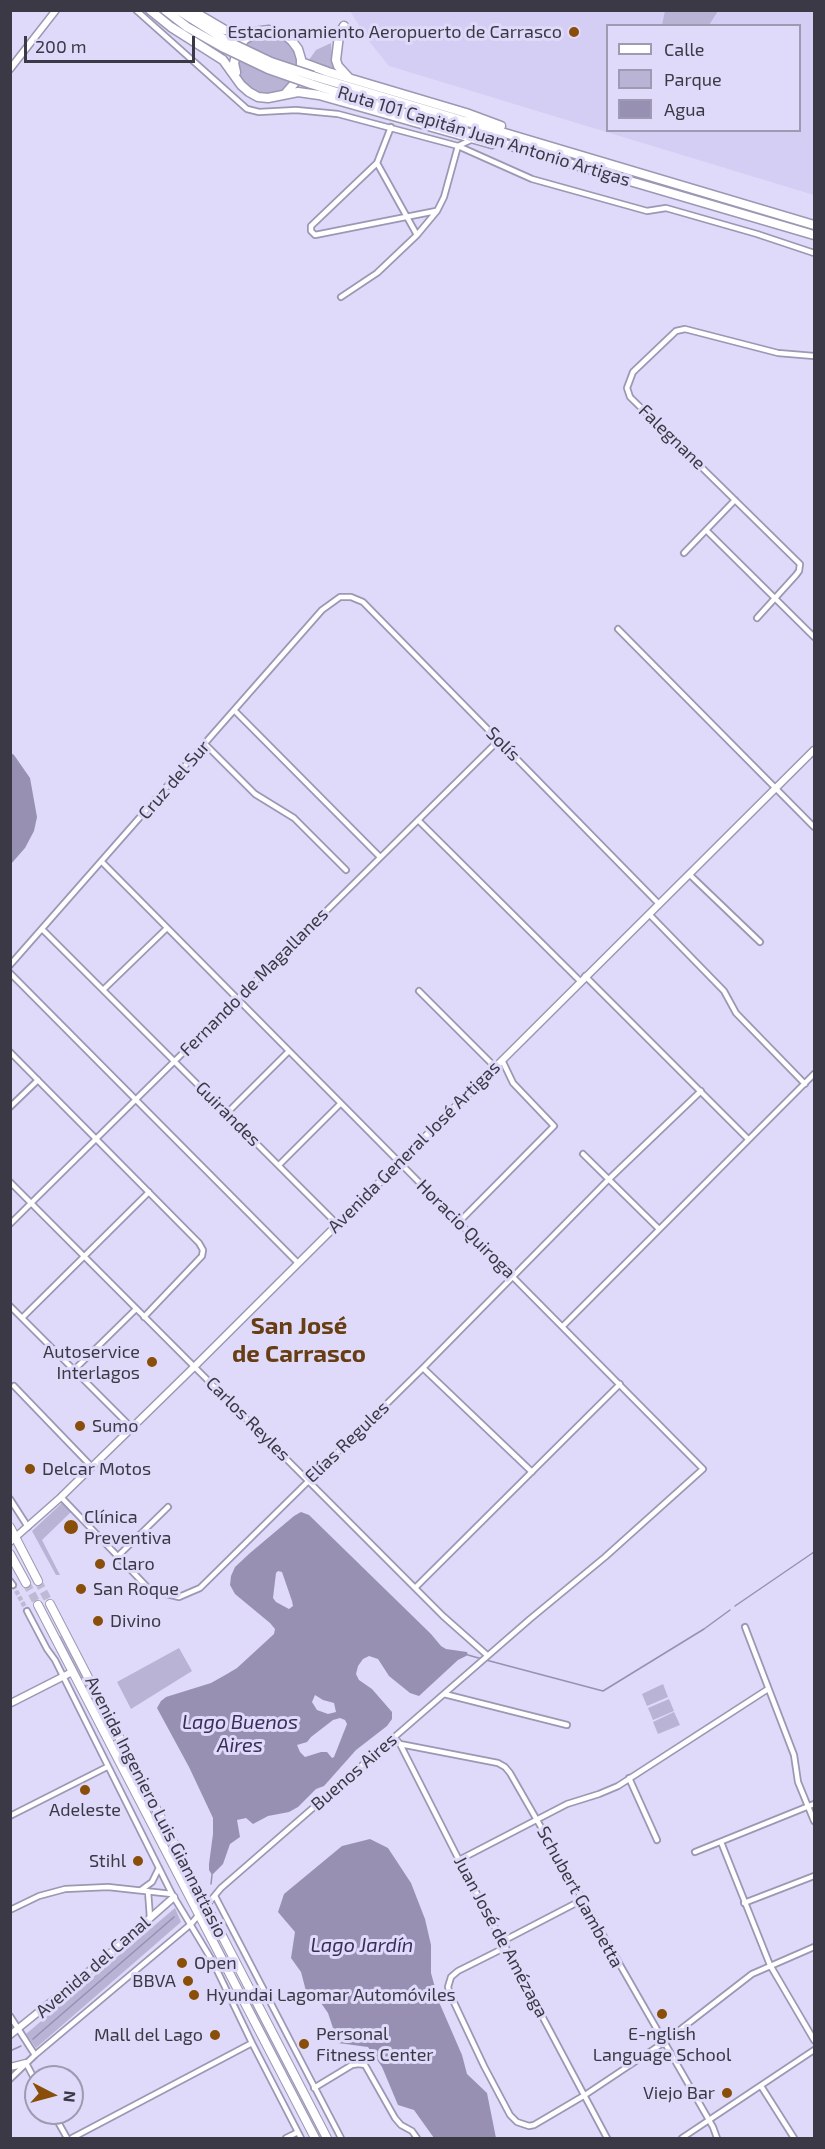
<!DOCTYPE html>
<html>
<head>
<meta charset="utf-8">
<style>
  body { margin:0 }
  #map { position:relative; width:825px; height:2149px; overflow:hidden; background:#dfdaf9; font-family:"Exo 2",sans-serif }
  canvas { display:block }
  .frame { position:absolute; inset:0; border:12px solid #3b3945; pointer-events:none }
  .legend { position:absolute; left:606px; top:24px; width:195px; height:108px; box-sizing:border-box; background:#dfdaf9; border:2px solid #9d9ab1; margin:0; padding:8px 10px; list-style:none; font-size:18px; color:#3b3945 }
  .legend li { display:flex; align-items:center; gap:12px; height:30px }
  .legend b { width:30px; border:2px solid #9d9ab1 }
  .north { position:absolute; left:24px; top:2065px; width:60px; height:60px; box-sizing:border-box; background:#dfdaf9; border:2px solid #9d9ab1; border-radius:50%; rotate:96deg; font-size:16px; font-weight:700; line-height:24px; text-align:center; color:#3b3945 }
  .north::after { content:''; display:block; margin:auto; width:21px; height:27px; background:#894e09; clip-path:polygon(50% 0,100% 100%,50% 72%,0 100%) }
  .scale { position:absolute; left:24px; top:36px; width:171px; height:27px; box-sizing:border-box; border:3px solid #3b3945; border-top:0; padding-left:8px; font-size:18px; line-height:21px; white-space:nowrap; color:#3b3945; -webkit-text-stroke:4px #dfdaf9; paint-order:stroke }
</style>
</head>
<body>
<div id="map">
<canvas width="825" height="2149"></canvas>
<div class="frame"></div>
<ul class="legend">
<li><b style="height:8px;background:#fff"></b>Calle</li>
<li><b style="height:16px;background:#b9b3d5"></b>Parque</li>
<li><b style="height:16px;background:#9790b2"></b>Agua</li>
</ul>
<div class="north">N</div>
<div class="scale">200 m</div>
</div>
<script>
const g = document.querySelector('canvas').getContext('2d');
g.lineJoin = 'round';
function fill(path, color) {
  g.fillStyle = color;
  g.fill(path, 'evenodd');
}
function shape(rows) {
  const path = new Path2D();
  for (const r of rows) {
    if (r.length === 3) {
      path.moveTo(r[0] + r[2], r[1]);
      path.arc(r[0], r[1], r[2], 0, 2 * Math.PI);
      continue;
    }
    path.moveTo(r[0], r[1]);
    for (let i = 2; i < r.length; i += 2) path.lineTo(r[i], r[i + 1]);
  }
  return path;
}
function strokePath(path, color, width, dash) {
  g.strokeStyle = color;
  g.lineWidth = width;
  g.lineCap = dash ? 'butt' : 'round';
  g.setLineDash(dash || []);
  g.stroke(path);
}
function write(font, color, halo, rows, align = 'center') {
  g.font = font + ' "Exo 2",sans-serif';
  g.lineWidth = 6;
  g.setLineDash([]);
  g.textBaseline = 'middle';
  g.strokeStyle = halo;
  g.fillStyle = color;
  for (const [text, x, y, turn = 0] of rows) {
    g.save();
    g.translate(x, y);
    g.rotate((+turn || 0) * Math.PI / 180);
    g.textAlign = isNaN(turn) ? turn : align;
    if (halo) g.strokeText(text, 0, 0);
    g.fillText(text, 0, 0);
    g.restore();
  }
}
const built = shape([
  [350,11,814,11,814,195,389,66,368,40],
  [608,26,800,26,800,130,608,130]
]);
const green = shape([
  [665,11,665,10,718,11,709,25,662,25],
  [267,64,30],
  [331,43,332,58,337,72,316,65,309,60,316,50],
  [475,128,642,177,814,230,814,231],
  [63,1502,72,1511,42,1540,60,1575,56,1575,32,1531],
  [61,1636,148,1798,195,1894,58,1637],
  [179,1648,192,1671,131,1709,117,1682],
  [663,1684,668,1697,647,1706,642,1694],
  [669,1699,674,1711,653,1720,648,1708],
  [674,1712,680,1725,658,1734,653,1722],
  [175,1908,181,1922,36,2048,26,2034],
  [211,1926,240,1983,270,2034,325,2138,319,2138,210,1928]
]);
const water = shape([
  [11,753,14,755,30,778,37,817,34,831,25,848,11,864],
  [301,1512,309,1515,431,1634,441,1646,446,1649,467,1652,468,1655,458,1660,419,1696,410,1693,389,1676,378,1659,369,1656,363,1659,358,1666,356,1674,359,1680,372,1689,392,1712,392,1719,387,1726,356,1750,324,1786,316,1789,298,1807,289,1812,268,1816,253,1824,246,1818,237,1820,240,1837,230,1844,223,1864,212,1875,209,1870,209,1864,213,1834,213,1818,189,1767,157,1708,161,1701,166,1697,211,1683,227,1674,237,1668,274,1634,275,1629,270,1623,235,1594,230,1585,231,1576,235,1567,250,1553,294,1516],
  [278,1571,282,1572,292,1601,293,1606,289,1609,276,1602,273,1598,276,1573],
  [315,1695,323,1700,334,1703,336,1712,328,1714,317,1710,312,1702],
  [340,1718,345,1720,347,1724,334,1757,332,1758,327,1752,321,1752,305,1757,300,1752,297,1745,307,1742,311,1737,333,1720],
  [370,1839,388,1848,411,1883,425,1919,431,1945,431,1973,439,2002,462,2055,467,2074,487,2093,496,2138,434,2138,414,2110,398,2105,382,2067,368,2047,338,2043,328,2013,314,1993,306,1991,301,1972,291,1958,295,1932,278,1912,284,1894,342,1846]
]);
const stream = shape([
  [735,1606,814,1552],
  [468,1655,482,1659],
  [486,1660,603,1691,704,1629,730,1610],
  [211,1884,212,1875],
  [33,2039,174,1917],
  [10,2051,21,2046]
]);
const minorTunnel = shape([
  [13,1585,27,1611]
]);
const primaryTunnel = shape([
  [38,1581,50,1604],
  [26,1583,38,1605]
]);
const minor = shape([
  [136,10,247,109,259,112,296,110,338,114,458,146,473,139],
  [391,127,377,163,417,235],
  [377,163,311,226,311,231,315,235,436,211],
  [341,297,377,273,417,235,437,211,444,197,458,146,532,179,647,211,666,208,757,234,814,253],
  [706,530,814,637],
  [684,553,735,500],
  [757,618,796,575,799,571,800,564,630,397,627,388,633,372,676,331,685,329,778,353,814,356],
  [618,629,814,827],
  [235,711,380,857],
  [205,744,255,794,294,818,346,870],
  [418,820,580,981],
  [689,874,760,942],
  [649,914,724,991,736,1013,805,1084],
  [42,929,337,1224],
  [10,965,322,610,340,597,351,597,363,602,659,904],
  [10,973,298,1263],
  [585,976,748,1139],
  [104,989,167,928],
  [419,991,495,1067],
  [10,1052,199,1243,203,1250,202,1256,144,1317],
  [10,1107,38,1080],
  [227,1113,289,1051],
  [583,1154,659,1229],
  [279,1165,340,1104],
  [10,1182,443,1616,487,1655],
  [459,1222,554,1126,513,1083,502,1060],
  [10,1224,499,740],
  [10,1306,131,1427],
  [22,1318,149,1192],
  [563,1326,814,1074],
  [423,1368,532,1472],
  [74,1370,136,1309],
  [14,1386,91,1466],
  [61,1497,150,1590,179,1597,200,1588,423,1368,608,1180,701,1091],
  [10,1499,28,1527],
  [118,1556,168,1507],
  [10,1581,13,1585],
  [415,1588,620,1384],
  [27,1611,47,1649,55,1660,172,1894,213,1962,252,2043,301,2138],
  [745,1627,794,1755,798,1782,814,1821],
  [444,1694,567,1725],
  [394,1737,400,1744,459,1860,607,2138],
  [400,1744,498,1763,505,1767,510,1773,713,2127,717,2138],
  [629,1778,657,1840],
  [10,1816,107,1767],
  [721,1842,770,1965,814,2040],
  [695,1852,814,1804],
  [459,1860,567,1804,599,1794,618,1786,768,1689],
  [141,1890,152,1882,159,1868],
  [148,1891,150,1918],
  [215,1896,341,2138],
  [744,1903,814,1876],
  [10,1910,39,1896,65,1889,108,1887,172,1894],
  [503,1941,582,1900],
  [506,1947,458,1971,451,1977,448,1987,450,1994,484,2066,510,2115,517,2122,529,2126,534,2125,585,2095,663,2043,752,1974,814,1947],
  [10,2016,35,2055],
  [26,2063,36,2082],
  [10,2079,35,2055,191,1924,221,1888,530,1619,605,1557,703,1469,102,862],
  [761,2086,794,2138],
  [314,2088,352,2065,359,2064,365,2065,395,2118,401,2125,412,2131,417,2138],
  [53,2113,67,2138],
  [72,2138,252,2043],
  [286,2138,298,2132],
  [682,2138,814,2050]
]);
const tertiary = shape([
  [10,69,56,10],
  [10,1542,61,1497,195,1366,814,750],
  [10,1701,11,1703,72,1672],
  [10,2035,98,1964,174,1897],
  [10,2067,26,2063]
]);
const primary = shape([
  [10,1527,38,1581],
  [10,1554,26,1583],
  [50,1604,327,2138],
  [38,1605,315,2138]
]);
const trunk = shape([
  [150,10,171,27,223,60,241,85,249,92,258,97,268,98,298,92,319,95,492,144],
  [165,10,187,27,224,48],
  [178,10,227,41],
  [191,10,225,30,245,33,269,30,284,34,292,41,298,49,301,59,301,69,298,79,285,94],
  [344,26,339,35,336,60,338,66,349,78],
  [301,62,328,72,466,113,501,126],
  [236,72,234,63,237,51,244,40,255,33],
  [313,76,814,225],
  [311,84,524,150,814,235]
]);
const trunkBridge = shape([
  [227,41,271,62,313,76],
  [224,48,268,69,311,84]
]);
const markers = [
  [574,32,6,"#894e09"],
  [152,1362,6,"#894e09"],
  [80,1426,6,"#894e09"],
  [30,1469,6,"#894e09"],
  [71,1527,8,"#894e09"],
  [100,1564,6,"#894e09"],
  [81,1589,6,"#894e09"],
  [98,1621,6,"#894e09"],
  [85,1790,6,"#894e09"],
  [138,1861,6,"#894e09"],
  [182,1963,6,"#894e09"],
  [188,1981,6,"#894e09"],
  [194,1995,6,"#894e09"],
  [662,2014,6,"#894e09"],
  [215,2035,6,"#894e09"],
  [304,2044,6,"#894e09"],
  [727,2093,6,"#894e09"]
];
const poiNames = [
  ["Estacionamiento Aeropuerto de Carrasco",562,32,"right"],
  ["Autoservice",140,1352,"right"],
  ["Interlagos",140,1373,"right"],
  ["Sumo",92,1426],
  ["Delcar Motos",42,1469],
  ["Clínica",84,1517],
  ["Preventiva",84,1538],
  ["Claro",112,1564],
  ["San Roque",93,1589],
  ["Divino",110,1621],
  ["Adeleste",85,1810,"center"],
  ["Stihl",126,1861,"right"],
  ["Open",194,1963],
  ["BBVA",176,1981,"right"],
  ["Hyundai Lagomar Automóviles",206,1995],
  ["Personal",316,2034],
  ["Fitness Center",316,2055],
  ["E-nglish",662,2034,"center"],
  ["Language School",662,2055,"center"],
  ["Mall del Lago",203,2035,"right"],
  ["Viejo Bar",715,2093,"right"]
];
const streetNames = [
  ["Ruta 101 Capitán Juan Antonio Artigas",484,136,17],
  ["Falegnane",672,437,44],
  ["Solís",503,744,45],
  ["Cruz del Sur",174,780,-49],
  ["Fernando de Magallanes",254,982,-45],
  ["Guirandes",228,1114,45],
  ["Avenida General José Artigas",414,1147,-45],
  ["Horacio Quiroga",466,1229,45],
  ["Carlos Reyles",248,1419,45],
  ["Elías Regules",347,1442,-44],
  ["Buenos Aires",354,1772,-41],
  ["Avenida Ingeniero Luis Giannattasio",156,1807,63],
  ["Schubert Gambetta",580,1897,61],
  ["Juan José de Amézaga",501,1937,62],
  ["Avenida del Canal",93,1967,-41]
];
const waterNames = [
  ["Lago Buenos",240,1722],
  ["Aires",240,1745],
  ["Lago Jardín",362,1945]
];
const districtNames = [
  ["San José",299,1326],
  ["de Carrasco",299,1354]
];
fill(built, '#d5cef4');
fill(green, '#b9b3d5');
fill(water, '#9790b2');
strokePath(stream, '#9790b2', 1.5);
strokePath(minorTunnel, '#bebad5', 4.5, [4.5, 2]);
strokePath(primaryTunnel, '#bebad5', 8, [8, 4]);
strokePath(minor, '#9c97b4', 8);
strokePath(tertiary, '#9c97b4', 9);
strokePath(primary, '#9c97b4', 10);
strokePath(trunk, '#9c97b4', 11);
strokePath(minor, '#fff', 4.5);
strokePath(tertiary, '#fff', 6);
strokePath(primary, '#fff', 8);
strokePath(trunk, '#fff', 8);
strokePath(trunkBridge, '#9c97b4', 11, []);
strokePath(trunkBridge, '#fff', 8);
for (const [x, y, r, color] of markers) {
  const dot = new Path2D();
  dot.arc(x, y, r, 0, 2 * Math.PI);
  g.fillStyle = color;
  g.fill(dot);
  strokePath(dot, '#dfdaf9', 2);
}
write('18px', '#3b3945', '#dfdaf9', poiNames, 'left');
write('18px', '#3b3945', '#dfdaf9', streetNames);
write('italic 20px', '#392d5c', '#dfdaf9', waterNames);
write('bold 24px', '#673d13', '#dfdaf9', districtNames);
</script>
</body>
</html>
